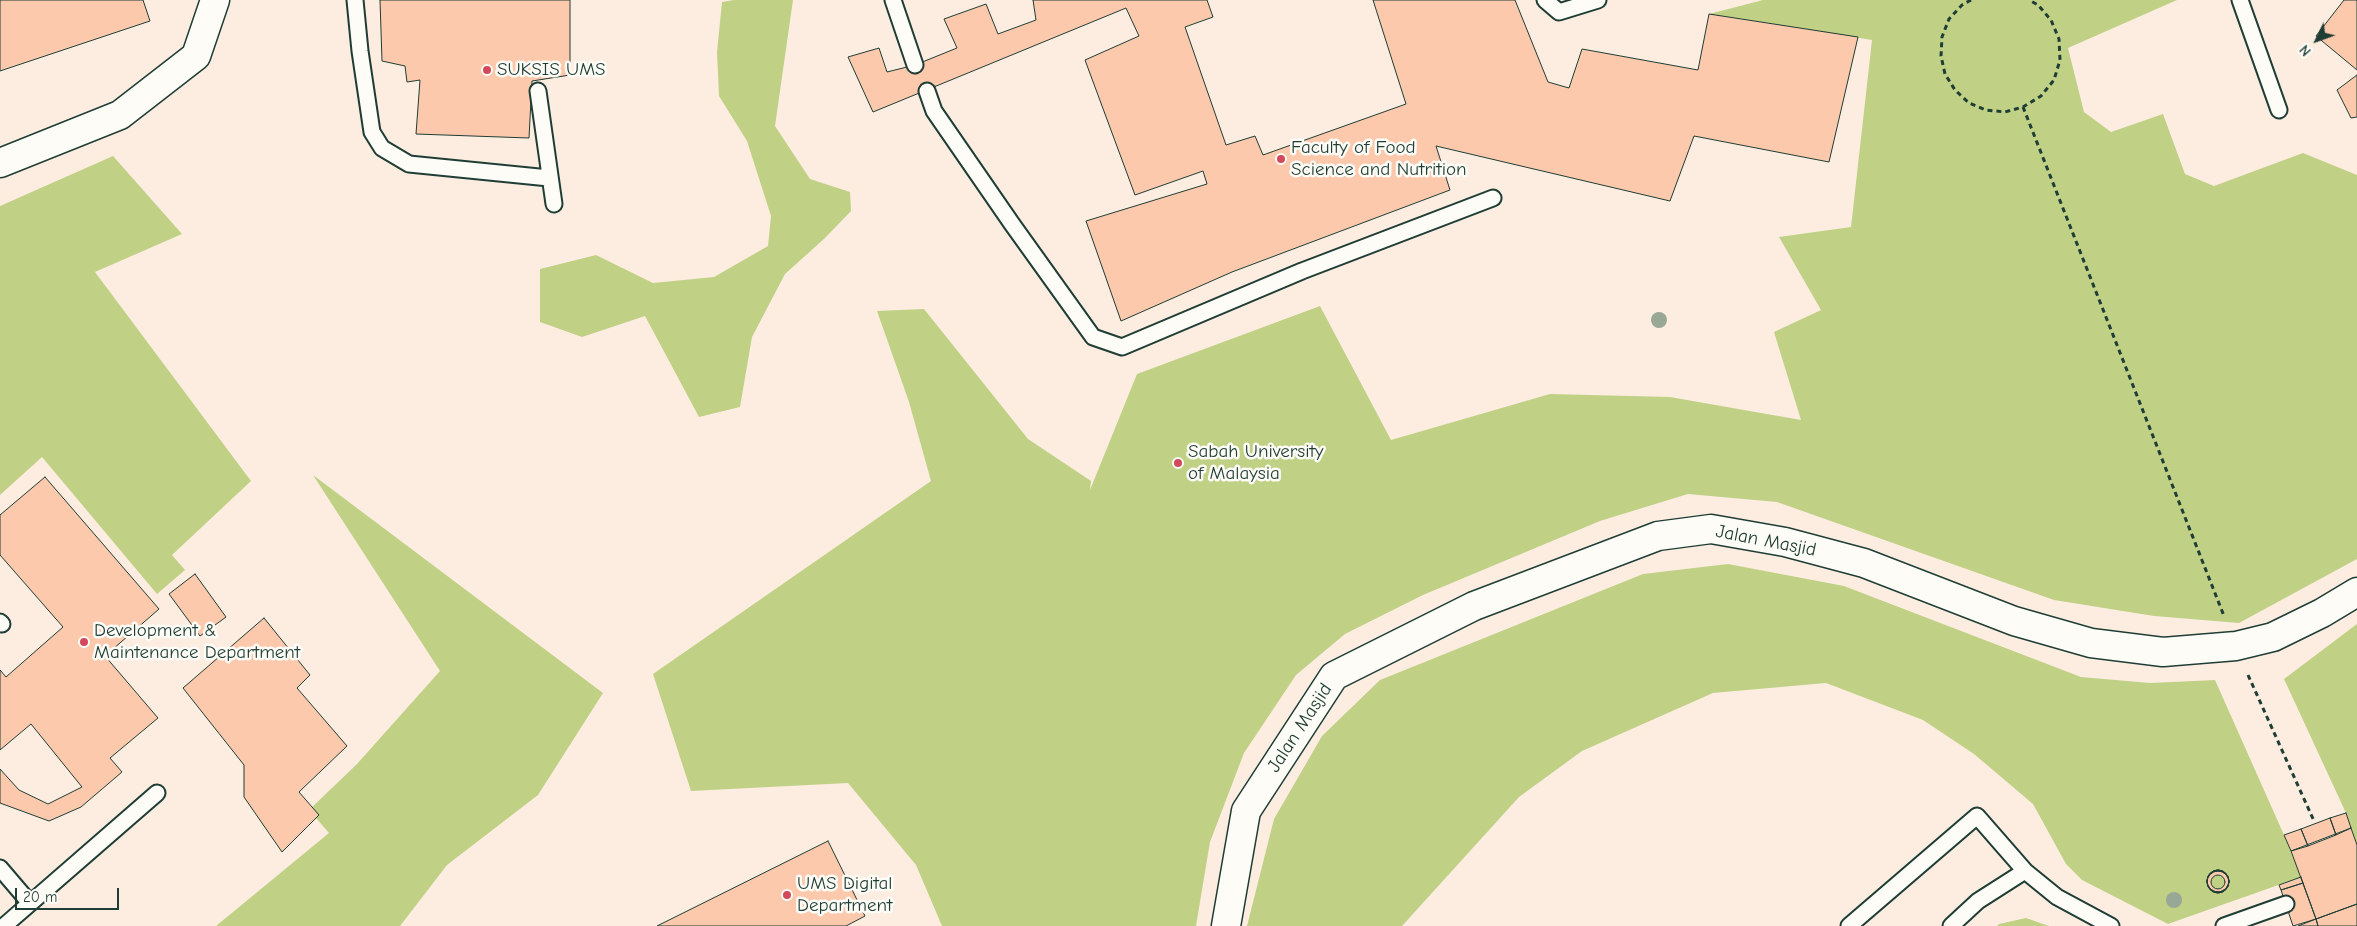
<!DOCTYPE html>
<html>
<head>
<meta charset="utf-8">
<style>
  body { margin:0 }
  #map { position:relative; width:2357px; height:926px; overflow:hidden; background:#fdfcf7; font-family:"Comic Neue",sans-serif }
  canvas { display:block }
  .north { position:absolute; left:2292px; top:15px; width:50px; height:50px; -webkit-text-stroke:4px #fdfcf7; paint-order:stroke; rotate:228deg; font-size:14px; font-weight:700; line-height:20px; text-align:center; color:#1f3d34 }
  .north::after { content:''; display:block; margin:auto; width:18px; height:22px; background:#1f3d34; clip-path:polygon(50% 0,100% 100%,50% 72%,0 100%) }
  .scale { position:absolute; left:15px; top:888px; width:104px; height:22px; box-sizing:border-box; border:2px solid #1f3d34; border-top:0; padding-left:6px; font-size:15px; line-height:18px; white-space:nowrap; color:#1f3d34; -webkit-text-stroke:4px #fdfcf7; paint-order:stroke }
</style>
</head>
<body>
<div id="map">
<canvas width="2357" height="926"></canvas>
<div class="north">N</div>
<div class="scale">20 m</div>
</div>
<script>
const g = document.querySelector('canvas').getContext('2d');
g.lineJoin = 'round';
function fill(path, color) {
  g.fillStyle = color;
  g.fill(path, 'evenodd');
}
function shape(rows) {
  const path = new Path2D();
  for (const r of rows) {
    if (r.length === 3) {
      path.moveTo(r[0] + r[2], r[1]);
      path.arc(r[0], r[1], r[2], 0, 2 * Math.PI);
      continue;
    }
    path.moveTo(r[0], r[1]);
    for (let i = 2; i < r.length; i += 2) path.lineTo(r[i], r[i + 1]);
  }
  return path;
}
function strokePath(path, color, width, dash) {
  g.strokeStyle = color;
  g.lineWidth = width;
  g.lineCap = dash ? 'butt' : 'round';
  g.setLineDash(dash || []);
  g.stroke(path);
}
function write(font, color, halo, rows, align = 'center') {
  g.font = font + ' "Comic Neue",sans-serif';
  g.lineWidth = 5;
  g.setLineDash([]);
  g.textBaseline = 'middle';
  g.strokeStyle = halo;
  g.fillStyle = color;
  for (const [text, x, y, turn = 0] of rows) {
    g.save();
    g.translate(x, y);
    g.rotate((+turn || 0) * Math.PI / 180);
    g.textAlign = isNaN(turn) ? turn : align;
    if (halo) g.strokeText(text, 0, 0);
    g.fillText(text, 0, 0);
    g.restore();
  }
}
const built = shape([
  [0,0,2357,0,2357,926,0,926]
]);
const green = shape([
  [734,0,793,0,775,126,810,179,850,192,851,211,825,238,785,274,752,337,740,407,699,417,645,316,582,337,540,322,540,269,596,255,653,283,714,277,768,246,771,216,747,141,719,96,717,52,722,2],
  [1763,0,2177,0,2068,48,2084,112,2111,132,2163,114,2185,174,2214,186,2303,153,2357,175,2357,559,2239,623,2154,616,2054,600,1777,502,1688,494,1600,521,1423,595,1345,634,1296,675,1244,753,1210,842,1196,926,942,926,916,865,848,783,691,791,653,674,931,481,909,402,877,311,924,309,1028,439,1091,481,1090,490,1137,374,1320,306,1391,440,1550,394,1670,397,1801,420,1774,332,1821,310,1779,237,1851,227,1872,40,1709,14],
  [113,156,182,234,95,272,251,481,172,555,185,570,157,594,42,457,0,495,0,206],
  [313,475,603,693,538,795,447,865,400,926,216,926,329,833,309,810,357,764,440,671],
  [1728,564,1844,586,2081,677,2150,683,2215,680,2284,835,2301,877,2168,924,2082,880,2066,864,2033,804,1974,754,1923,720,1826,683,1713,693,1582,751,1519,797,1402,926,1247,926,1274,819,1322,736,1380,680,1643,574],
  [2357,624,2357,845,2346,813,2284,679],
  [2026,918,2049,926,1997,926,1999,924]
]);
const building = shape([
  [0,0,143,0,150,21,0,71,0,0],
  [380,0,570,0,570,75,532,81,529,138,416,134,420,80,407,82,405,66,382,61,380,0],
  [1033,0,1207,0,1213,17,1185,27,1226,145,1255,136,1263,155,1406,104,1373,0,1515,0,1548,82,1569,88,1582,49,1698,70,1709,14,1858,37,1829,162,1694,136,1670,201,1436,146,1450,190,1232,272,1121,321,1086,221,1207,184,1203,171,1135,195,1085,60,1139,36,1126,8,873,112,848,57,879,48,887,72,915,65,957,48,944,19,986,4,998,34,1036,20,1033,0],
  [2344,0,2357,0,2357,70,2316,36,2344,0],
  [2357,75,2357,117,2351,118,2337,90,2357,75],
  [45,477,159,609,105,656,158,718,110,758,122,772,81,807,49,821,0,803,0,769,19,790,48,804,82,787,31,724,0,750,0,670,6,677,63,627,0,555,0,515,45,477],
  [195,574,226,617,200,636,169,594,195,574],
  [264,618,310,675,297,688,347,746,299,792,319,815,282,852,244,797,244,765,183,688,264,618],
  [2346,813,2351,828,2336,835,2330,818,2346,813],
  [2330,818,2336,835,2308,846,2301,829,2330,818],
  [2351,828,2357,845,2357,904,2316,919,2291,851,2351,828],
  [2301,829,2308,846,2291,851,2284,835,2301,829],
  [828,841,865,916,846,926,657,926,828,841],
  [2218,881,11],
  [2218,881,11],
  [2218,881,11],
  [2218,882,11],
  [2218,882,11],
  [2218,882,7],
  [2301,877,2303,883,2281,890,2279,885,2301,877],
  [2303,883,2316,919,2293,926,2281,890,2303,883],
  [2357,904,2357,926,2318,926,2316,919,2357,904],
  [2316,919,2318,926,2298,926,2316,919]
]);
const path = shape([
  [1971,0,1962,5,1949,19,1942,37,1941,56,1945,74,1955,90,1969,103,1986,110,2005,112,2023,107,2041,96,2054,80,2060,60,2059,39,2051,20,2038,5,2029,0],
  [2023,107,2224,616],
  [2248,675,2314,821]
]);
const service = shape([
  [355,0,360,51,372,132,382,148,409,164,549,178],
  [893,0,915,65],
  [1545,0,1559,12,1598,0],
  [2240,0,2279,110],
  [538,91,554,204],
  [927,91,934,111,1012,224,1093,337,1122,347,1302,271,1493,198],
  [0,622,2,624],
  [0,868,29,902],
  [4,926,157,793],
  [1849,926,1977,816,2025,871],
  [1951,926,1978,901,2025,871,2057,897,2111,926],
  [2224,926,2286,904]
]);
const minor = shape([
  [0,163,120,115,196,56,215,0],
  [1226,926,1246,811,1334,676,1474,606,1658,536,1711,529,1785,542,1864,563,2014,621,2091,643,2163,652,2236,646,2273,637,2322,613,2357,592]
]);
const trees = [
  [1659,320],
  [2174,900]
];
const markers = [
  [487,70,5,"#d1495b"],
  [1281,159,5,"#d1495b"],
  [1178,463,5,"#d1495b"],
  [84,642,5,"#d1495b"],
  [787,895,5,"#d1495b"]
];
const poiNames = [
  ["SUKSIS UMS",497,70],
  ["Faculty of Food",1291,148],
  ["Science and Nutrition",1291,170],
  ["Sabah University",1188,452],
  ["of Malaysia",1188,474],
  ["Development &",94,631],
  ["Maintenance Department",94,653],
  ["UMS Digital",797,884],
  ["Department",797,906]
];
const streetNames = [
  ["Jalan Masjid",1766,541,11],
  ["Jalan Masjid",1300,728,-57]
];
fill(built, '#fdede1');
fill(green, '#c0d186');
fill(building, '#fdc9ad');
strokePath(building, '#1f3d34', 1);
strokePath(service, '#1f3d34', 19);
strokePath(minor, '#1f3d34', 31);
strokePath(path, '#1f3d34', 3, [5, 4]);
strokePath(service, '#fdfcf7', 15);
strokePath(minor, '#fdfcf7', 28);
g.fillStyle = '#99a797';
for (const [x, y] of trees) {
  g.beginPath();
  g.arc(x, y, 8, 0, 2 * Math.PI);
  g.fill();
}
for (const [x, y, r, color] of markers) {
  const dot = new Path2D();
  dot.arc(x, y, r, 0, 2 * Math.PI);
  g.fillStyle = color;
  g.fill(dot);
  strokePath(dot, '#fdfcf7', 2);
}
write('19px', '#1f3d34', '#fdfcf7', poiNames, 'left');
write('19px', '#1f3d34', '#fdfcf7', streetNames);
</script>
</body>
</html>
